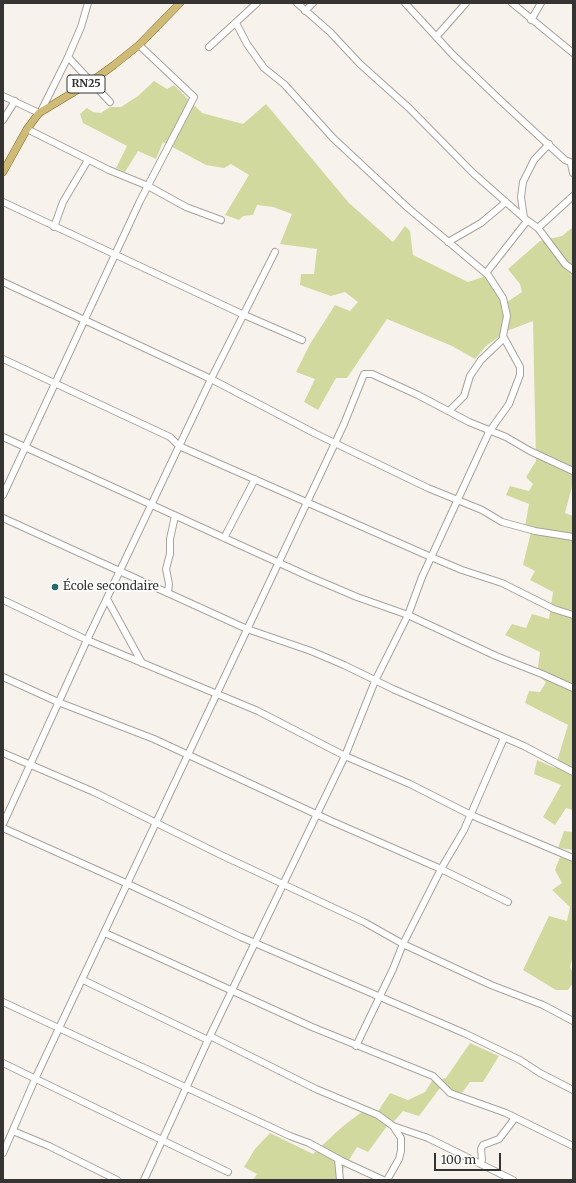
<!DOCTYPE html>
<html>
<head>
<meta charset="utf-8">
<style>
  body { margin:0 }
  #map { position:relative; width:576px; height:1183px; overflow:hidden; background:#f8f2ec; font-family:Merriweather,serif }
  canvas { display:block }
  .frame { position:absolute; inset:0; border:4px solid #363432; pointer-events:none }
  .scale { position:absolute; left:434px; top:1153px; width:67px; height:18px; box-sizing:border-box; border:2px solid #363432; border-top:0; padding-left:5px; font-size:12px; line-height:14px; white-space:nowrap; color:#363432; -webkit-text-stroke:3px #fff; paint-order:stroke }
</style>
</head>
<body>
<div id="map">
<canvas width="576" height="1183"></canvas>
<div class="frame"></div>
<div class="scale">100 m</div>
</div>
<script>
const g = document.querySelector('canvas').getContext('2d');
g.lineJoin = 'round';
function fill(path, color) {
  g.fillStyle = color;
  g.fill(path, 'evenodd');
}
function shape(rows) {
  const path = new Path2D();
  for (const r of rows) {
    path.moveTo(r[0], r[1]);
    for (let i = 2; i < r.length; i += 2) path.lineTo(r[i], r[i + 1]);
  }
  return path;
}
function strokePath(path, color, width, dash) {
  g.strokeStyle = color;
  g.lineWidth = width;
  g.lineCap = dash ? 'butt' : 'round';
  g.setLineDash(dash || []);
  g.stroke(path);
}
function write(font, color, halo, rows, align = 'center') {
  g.font = font + ' Merriweather,serif';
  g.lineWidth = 3.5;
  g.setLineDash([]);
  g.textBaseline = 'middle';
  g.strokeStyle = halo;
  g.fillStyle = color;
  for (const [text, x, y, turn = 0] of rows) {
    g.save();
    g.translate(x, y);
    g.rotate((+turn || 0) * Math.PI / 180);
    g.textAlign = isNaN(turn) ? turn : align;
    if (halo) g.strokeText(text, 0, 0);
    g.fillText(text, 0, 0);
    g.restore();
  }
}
const green = shape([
  [154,81,167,89,174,85,202,113,243,124,266,104,349,203,393,242,405,226,410,231,413,255,468,282,486,276,507,302,522,292,520,284,508,269,540,241,562,236,573,227,573,483,565,513,573,516,573,810,566,808,555,825,543,817,561,785,534,774,537,760,555,768,568,725,525,703,529,691,540,692,546,682,537,675,540,652,505,635,512,624,526,628,532,614,549,619,553,592,530,580,535,571,523,565,531,532,525,527,529,504,506,495,510,486,529,491,533,484,526,477,536,461,533,321,507,331,486,346,475,359,452,346,387,319,347,378,336,378,318,410,304,402,315,379,296,372,310,344,335,305,350,311,358,302,345,292,331,296,300,285,301,274,314,274,317,249,280,244,292,214,273,207,257,205,253,215,243,216,239,220,225,215,249,175,231,164,224,168,206,165,163,142,156,159,138,151,125,172,116,168,127,146,83,123,80,114,87,108,93,112,101,113,110,107,121,107,138,96],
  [564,831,573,832,573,850,558,848],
  [560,857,573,862,573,955,570,967,573,973,573,983,568,990,556,990,523,970,549,916,567,921,570,907,552,890,562,883,555,870],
  [470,1043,499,1056,483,1082,470,1082,462,1093,440,1088,419,1116,403,1111,390,1126,387,1126,368,1152,357,1147,337,1180,253,1180,257,1174,244,1167,255,1149,270,1133,313,1154,342,1127,363,1111,375,1116,390,1093,408,1100,425,1092,432,1081,446,1078]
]);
const minor = shape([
  [297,3,330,32,360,64,409,108,473,173,524,218,538,228,565,264,573,270],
  [405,3,453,55,500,100,565,160,573,163],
  [512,3,573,53],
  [305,11,313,3],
  [531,20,541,3],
  [436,37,466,3],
  [209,47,257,3],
  [68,57,110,102],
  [3,96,39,113],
  [41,111,68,57,81,27,88,3],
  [3,120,15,101],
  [27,129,109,170,148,186,186,207,221,220],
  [571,164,573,173],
  [3,202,242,314,302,340],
  [524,218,521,197,523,182,534,160,549,144],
  [54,227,63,202,88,160],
  [538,228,573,196],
  [448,242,481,223,506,202],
  [486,273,527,221],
  [3,282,211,379,316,434,428,488,482,510,502,522,535,531,573,537],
  [3,359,170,437,179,446,431,557,462,570,502,583,554,609,573,615],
  [449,411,464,396,470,376,481,360,504,338],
  [3,437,310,577,357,597,408,615,496,656,542,674,573,688],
  [3,495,140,201,194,97,139,45],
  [3,518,247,629,311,651,344,665,393,689,524,746,573,772],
  [224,538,255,479],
  [168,592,169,584,166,569,170,554,170,539,175,516],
  [107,599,142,663],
  [3,600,87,640,258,711,345,756,410,784,471,815,573,858],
  [3,677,58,702,154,739,331,821,441,869,508,902],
  [3,753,94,792,221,855,364,922,403,944,491,985,543,1005,573,1021],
  [3,824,87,640,211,379,275,252],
  [3,828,128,884,241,937,464,1033,520,1060,540,1073,573,1090],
  [105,933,312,1027,433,1076,450,1093,506,1113,573,1146],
  [83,980,208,1040],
  [3,1002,290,1136,309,1143,342,1161,383,1180],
  [210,1036,316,1089,378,1115,393,1126,401,1138,401,1151,399,1159,387,1180],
  [356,1046,393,969,403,944,441,869,464,830,504,738],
  [3,1063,228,1172],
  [393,1126,428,1138,513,1180],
  [13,1131,49,1146,117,1180],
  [3,1153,35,1079,344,424,364,374,372,374,418,395,469,422,506,437,530,451,573,471],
  [338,1159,340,1180],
  [480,1163,482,1160,481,1149,483,1145,499,1139,515,1118],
  [144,1180,208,1040,345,756,375,681,408,615,422,577,489,432,509,404,520,375,520,367,503,336,507,316,503,298,488,275,408,208,333,138,284,84,264,68,247,44,236,23]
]);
const major = shape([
  [3,172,27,129,39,113,92,81,114,65,139,45,180,3]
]);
const markers = [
  [55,587,4,"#206c6f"]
];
const shields = [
  [86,84,38]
];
const shieldNames = [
  ["RN25",86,84]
];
const poiNames = [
  ["École secondaire",63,587]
];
fill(green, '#d2d99f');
strokePath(minor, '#a8a29d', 8);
strokePath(major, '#856e25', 8);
strokePath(minor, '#fff', 6);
strokePath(major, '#cfbb78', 7);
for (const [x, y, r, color] of markers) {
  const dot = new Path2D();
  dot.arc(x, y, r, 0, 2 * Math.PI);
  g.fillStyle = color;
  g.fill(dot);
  strokePath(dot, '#fff', 1.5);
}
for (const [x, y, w] of shields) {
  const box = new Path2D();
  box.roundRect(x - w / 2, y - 9, w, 18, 3);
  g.fillStyle = '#fff';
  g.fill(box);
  strokePath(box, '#363432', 1);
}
write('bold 11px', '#363432', null, shieldNames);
write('12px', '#363432', '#fff', poiNames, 'left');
</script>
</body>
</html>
